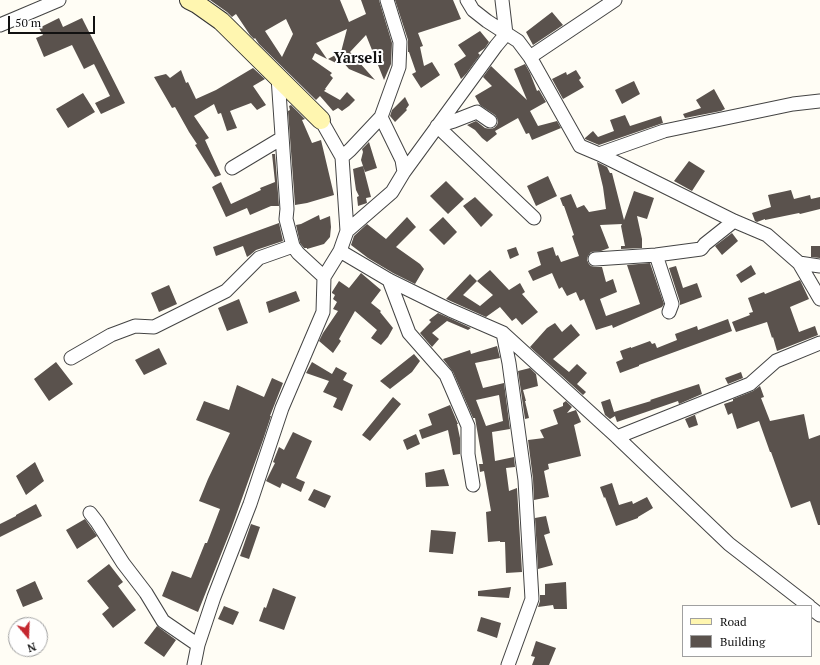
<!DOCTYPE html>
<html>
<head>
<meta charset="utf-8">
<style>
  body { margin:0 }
  #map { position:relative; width:820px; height:665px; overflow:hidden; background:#fffdf5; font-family:"PT Serif",serif }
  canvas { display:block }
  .legend { position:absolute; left:682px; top:605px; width:130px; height:52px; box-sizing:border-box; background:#fff; border:1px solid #a0a0a0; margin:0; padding:5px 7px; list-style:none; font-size:12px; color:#111 }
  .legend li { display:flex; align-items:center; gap:8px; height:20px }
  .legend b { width:20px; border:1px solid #a0a0a0 }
  .north { position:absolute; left:8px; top:617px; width:40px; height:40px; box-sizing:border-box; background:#fff; border:1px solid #a0a0a0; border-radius:50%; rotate:161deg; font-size:11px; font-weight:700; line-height:16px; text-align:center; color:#111 }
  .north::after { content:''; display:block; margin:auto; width:14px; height:18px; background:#c4262e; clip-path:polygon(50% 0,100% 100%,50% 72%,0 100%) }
  .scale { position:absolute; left:8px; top:16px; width:87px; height:18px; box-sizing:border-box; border:2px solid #111; border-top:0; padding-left:5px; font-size:12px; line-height:14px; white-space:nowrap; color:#111; -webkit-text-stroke:3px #fff; paint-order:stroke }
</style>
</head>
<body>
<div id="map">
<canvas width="820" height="665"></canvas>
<ul class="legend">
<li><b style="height:5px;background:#fff6b0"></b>Road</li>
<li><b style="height:11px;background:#5a524d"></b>Building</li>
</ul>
<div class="north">N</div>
<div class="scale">50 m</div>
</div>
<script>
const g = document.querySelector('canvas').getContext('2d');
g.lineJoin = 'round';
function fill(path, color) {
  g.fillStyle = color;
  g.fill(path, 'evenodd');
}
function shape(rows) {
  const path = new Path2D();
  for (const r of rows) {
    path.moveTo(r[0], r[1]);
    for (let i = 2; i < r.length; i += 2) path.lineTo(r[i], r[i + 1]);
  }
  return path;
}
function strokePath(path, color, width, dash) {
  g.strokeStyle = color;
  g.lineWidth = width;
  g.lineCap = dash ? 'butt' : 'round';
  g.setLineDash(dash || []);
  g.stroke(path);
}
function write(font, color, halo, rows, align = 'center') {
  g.font = font + ' "PT Serif",serif';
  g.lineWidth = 4;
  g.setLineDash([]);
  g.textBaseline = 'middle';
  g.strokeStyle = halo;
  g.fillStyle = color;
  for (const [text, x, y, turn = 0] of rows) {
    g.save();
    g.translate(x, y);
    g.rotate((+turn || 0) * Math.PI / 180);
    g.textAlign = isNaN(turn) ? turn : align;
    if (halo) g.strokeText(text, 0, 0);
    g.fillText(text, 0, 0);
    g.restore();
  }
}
const building = shape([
  [210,0,340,0,349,22,366,14,361,0,379,0,392,43,391,64,384,80,366,35,350,52,375,80,349,69,342,61,338,65,338,64,328,59,341,52,347,29,316,43,327,59,315,53,312,59,332,73,330,75,333,78,325,89,326,89,324,91,340,100,347,92,355,100,349,106,342,111,338,108,333,111,320,96,316,100,259,44,255,38,254,39,250,35,236,14,232,17,227,12],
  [286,19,293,34,282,57,265,31],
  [395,0,453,0,461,19,418,33,423,46,420,47,424,66,432,62,440,75,421,88,412,74,416,72,409,52,408,52,408,40],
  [552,12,563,25,533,45,526,32],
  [59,18,63,27,82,18,125,103,101,114,95,103,110,96,94,64,84,69,72,45,44,57,36,38,43,35,39,28],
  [480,31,489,42,485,48,478,53,480,55,466,74,461,79,454,64,466,56,458,45],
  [525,64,530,73,537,91,539,90,546,102,530,111,538,126,557,121,561,128,532,140,529,133,526,134,518,118,495,131,497,134,487,142,482,138,475,130,467,125,476,121,485,128,490,129,494,128,497,125,498,122,497,118,495,115,480,105,475,96,492,86,483,77,491,66,527,100,514,69],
  [253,68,265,79,253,86,266,105,257,110,251,103,230,111,237,128,227,131,221,113,218,114,214,104,194,116,209,138,205,140,221,175,215,177,195,145,197,144,189,132,175,107,172,108,154,77,166,74,170,78,181,70,186,83,188,82,196,99,216,90],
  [576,70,581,78,579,80,584,87,563,99,552,79,566,72,567,75],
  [634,81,640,94,622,104,615,90],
  [714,89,725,109,721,111,685,118,683,114,701,108,696,100],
  [83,93,95,112,68,128,56,109],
  [405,97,409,105,406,109,407,110,395,122,390,116,392,110],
  [291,105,305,119,302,120,312,143,321,140,334,195,307,203,295,205,288,111,290,110,289,106],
  [625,115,630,126,661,116,663,123,599,145,585,139,585,138,593,131,598,137,614,131,610,120],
  [369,142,377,168,365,172,361,160,363,152,362,149],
  [272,154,275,154,279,206,271,206,250,215,247,208,226,217,212,187,221,182,231,204,261,190,260,188,275,182],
  [689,161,705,171,692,191,674,181],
  [597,162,607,167,610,173,612,173,624,220,634,191,654,198,647,219,637,216,642,239,642,248,621,249,621,246,625,246,621,226,622,224,600,225,609,248,601,251,591,252,588,256,587,260,589,264,591,266,595,267,602,267,606,282,613,279,617,292,600,299,606,316,640,304,627,265,650,263,664,304,662,307,613,328,612,325,596,330,584,299,580,301,576,292,567,296,562,287,559,289,552,273,533,281,528,271,541,265,537,252,553,247,556,256,558,255,561,262,579,256,572,236,574,235,564,206,563,206,560,198,571,194,577,208,584,205,589,212,606,209,603,187],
  [363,166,371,197,366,198,367,203,358,206,357,197,359,196,356,190,353,169],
  [548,176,557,196,536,206,527,186],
  [446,181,464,199,448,214,430,196],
  [791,190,794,199,810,195,811,199,820,197,820,209,800,214,799,213,765,220,765,219,757,222,755,221,752,213,771,207,768,195],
  [475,197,493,215,481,227,463,206],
  [319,215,320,220,330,216,331,227,330,237,324,244,307,249,307,248,304,248,300,243,296,225,301,224],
  [407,217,416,227,396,247,420,264,424,269,415,284,393,273,368,258,351,245,354,236,367,224,386,239],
  [443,217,457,232,444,245,429,230],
  [279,223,283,241,256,250,250,255,247,257,243,246,216,256,213,247],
  [732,233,738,241,722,255,715,246],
  [811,246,820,246,820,258,811,257],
  [516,247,519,255,510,259,507,250],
  [751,265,756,274,741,283,736,275],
  [676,266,683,288,697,283,702,297,680,305,680,302,669,268],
  [490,270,509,290,520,283,525,292,522,294,538,312,522,325,516,318,512,321,500,307,486,317,446,299,470,274,477,281],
  [477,281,493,295,480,306,463,295],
  [361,273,381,290,371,303,381,311,380,312,393,328,388,337,381,345,371,338,377,330,355,311,339,339,341,341,333,353,319,341,323,333,338,311,333,309,337,302,333,299,335,295,332,293,332,292,339,281,349,288],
  [800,280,809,299,790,307,799,332,815,326,818,335,777,351,773,337,772,338,767,322,736,332,732,322,750,315,749,313,753,312,748,298,764,292,765,294],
  [169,285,177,304,159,312,151,293],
  [296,291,300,301,269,313,266,302],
  [239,299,248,323,227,331,218,308],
  [438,313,447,317,471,328,468,330,447,321,432,333,439,339,432,347,420,333,431,322,429,320],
  [728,319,732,331,639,365,639,366,620,373,616,362,623,359,620,351,631,347,631,348,650,341,652,344,655,343,657,348,677,340,675,334,697,326,698,330],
  [555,323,562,332,571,324,580,335,553,359,569,372,577,364,587,373,577,384,586,392,583,395,530,347,547,328],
  [497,346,500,358,475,363,483,388,504,383,510,429,492,432,495,461,514,457,515,467,506,468,509,491,517,488,522,572,506,573,505,542,500,542,500,541,488,542,486,512,491,511,484,471,480,472,479,464,483,464,475,418,473,418,453,372,443,359,470,350,471,354],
  [499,395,503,421,486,426,476,400],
  [159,348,167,364,144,375,135,360],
  [414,354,420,361,412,372,390,389,380,381],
  [56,362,73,384,49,401,34,379],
  [312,362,332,374,336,367,347,373,343,380,353,385,342,411,333,407,337,398,323,392,329,381,306,373],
  [530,368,536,374,538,386,523,390,526,401,525,401,529,418,525,419,518,371],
  [741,372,743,378,728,384,725,378],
  [272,378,283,383,270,416,271,416,263,440,231,529,198,612,162,596,172,571,191,578,205,543,207,543,220,509,199,501,208,479,230,433,196,420,204,401,229,410,237,385,264,397],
  [699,384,702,394,679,404,678,401,617,422,615,416,610,419,605,415,601,402,610,399,614,412,651,401,650,400],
  [760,386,764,397,761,398,770,421,804,414,809,439,820,435,820,525,818,525,810,501,791,508,771,452,770,452,759,421,737,429,732,413,728,415,724,404,733,401,733,399,753,391],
  [393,397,401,404,370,441,362,435],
  [566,401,572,407,567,413,576,410,581,422,574,425,581,456,548,464,549,469,544,471,549,497,534,500,533,479,528,440,544,438,540,430,558,424,553,410,563,406,563,403],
  [450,405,458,424,457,424,460,438,460,454,453,455,448,430,422,439,419,430,432,425,428,414],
  [706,410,695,415,698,425,689,428,685,419],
  [293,432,312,441,296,478,305,482,301,492,282,483,280,488,266,481,275,463,273,462,279,447,284,450],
  [416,434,420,444,407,450,403,440],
  [35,462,44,481,26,495,16,476],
  [444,469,449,486,426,487,425,473],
  [612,483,619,505,632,501,633,504,647,497,653,508,638,517,638,518,616,526,605,497,604,498,600,487],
  [314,489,331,496,325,508,308,500],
  [36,504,42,516,0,537,0,524,16,516,16,515],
  [546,516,550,533,544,535,553,565,538,569,535,518],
  [85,519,97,536,77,549,66,530],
  [251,524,260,527,249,559,240,556],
  [431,530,456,532,453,554,429,552],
  [109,564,123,582,118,586,136,610,113,628,102,614,109,608,87,581],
  [35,581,43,599,23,607,16,590],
  [566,582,567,609,554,609,553,605,538,607,540,601,540,595,545,595,545,584],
  [511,587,509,598,478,596,478,591],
  [273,588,296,597,284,630,259,621,264,607,266,608],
  [224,606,239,612,233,625,218,619],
  [481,617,501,623,497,638,477,631],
  [157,626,176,640,164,657,144,643],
  [536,641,556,648,549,665,532,665,535,657,531,656]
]);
const street = shape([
  [467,0,473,10,487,21,518,41,530,57,580,146,599,154,734,221,767,235,799,263,820,299],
  [0,25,59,0],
  [530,57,615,0],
  [278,77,287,209,286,219,293,246,298,253,324,277],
  [381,117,402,160,404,172],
  [437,126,534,218],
  [437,126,454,121,477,112,490,121],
  [599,154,664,131,793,104,820,101],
  [342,157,350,150,381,117,399,67,400,42,387,0],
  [232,168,282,138],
  [347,231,392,192,404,172,496,46,506,34,502,0],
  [340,251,389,280,450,310,503,333,617,437,729,544,809,606],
  [656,255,672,304,669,312],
  [595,259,656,255,701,249,705,244,734,221],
  [799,263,820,266],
  [389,280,409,333,446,375,468,426,468,454,473,485],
  [503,333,509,363,525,480,532,599,508,665],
  [71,358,111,335,135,326,154,327,226,291,259,258,293,246],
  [617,437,750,384,776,361,820,343],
  [90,513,97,522,123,563,146,593,163,621,198,645],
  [811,608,820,615],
  [194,665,198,645,214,597,250,504,282,408,323,312,324,277,340,251,347,231,342,157,321,120]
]);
const secondary = shape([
  [189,0,197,4,221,21,321,120]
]);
const quarterNames = [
  ["Yarseli",358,59]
];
fill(building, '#5a524d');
strokePath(street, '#444', 15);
strokePath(secondary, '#333', 20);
strokePath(street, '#fff', 13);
strokePath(secondary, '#fff6b0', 18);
write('bold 15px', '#111', '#fff', quarterNames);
</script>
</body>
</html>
